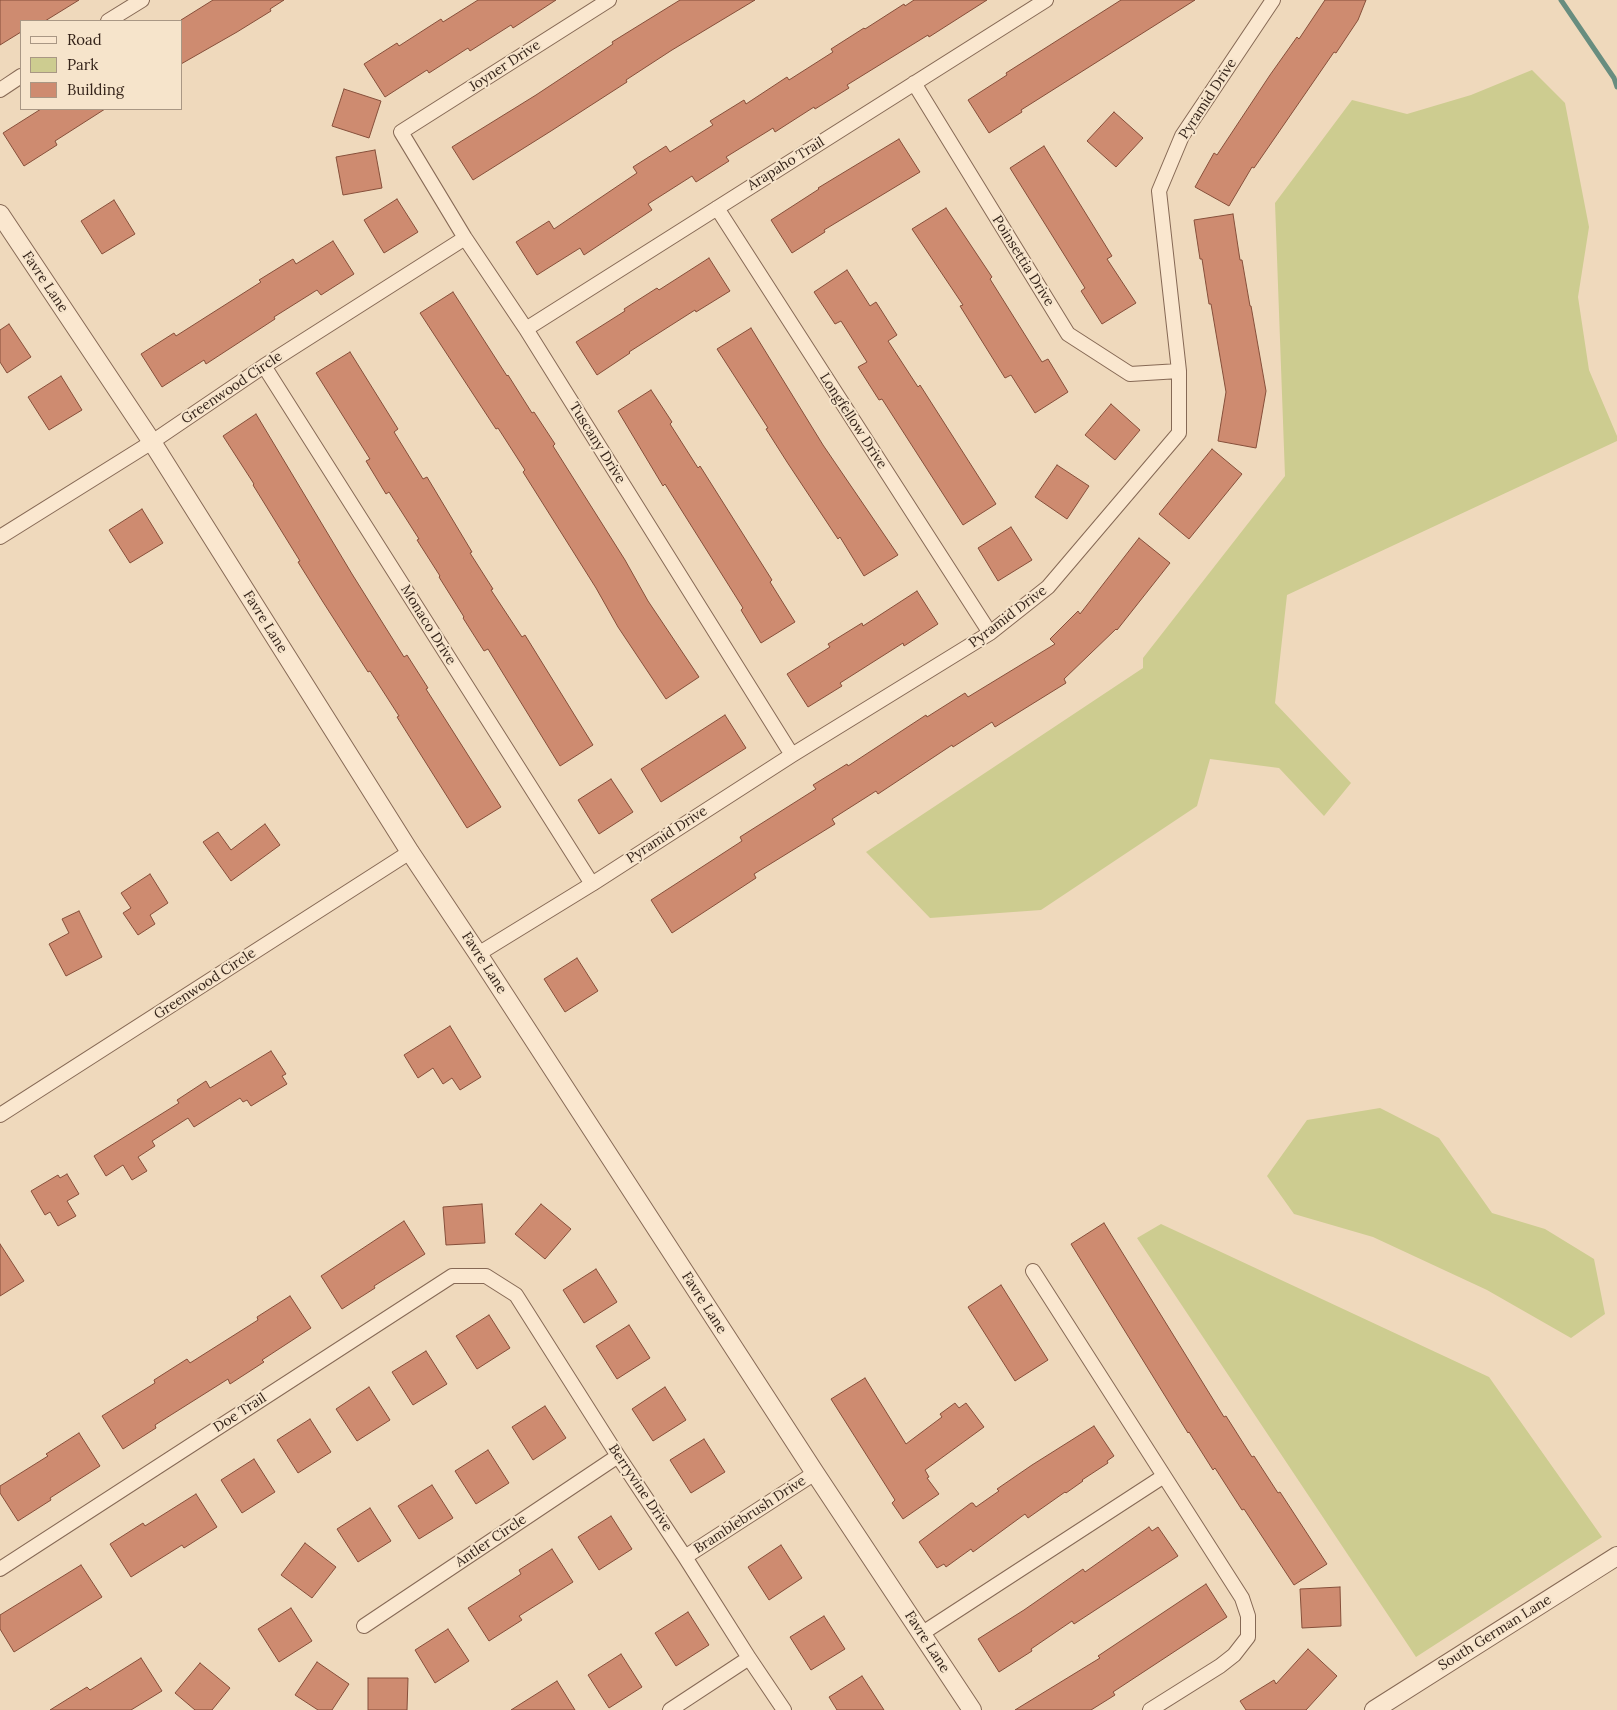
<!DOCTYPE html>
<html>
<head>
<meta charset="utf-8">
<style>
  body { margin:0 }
  #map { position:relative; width:1617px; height:1710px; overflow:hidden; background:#efd9bc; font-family:Lora,serif }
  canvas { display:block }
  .legend { position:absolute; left:20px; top:20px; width:162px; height:90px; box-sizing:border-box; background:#f6e4cb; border:1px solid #a99784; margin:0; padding:6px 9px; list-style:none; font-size:15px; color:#35241a }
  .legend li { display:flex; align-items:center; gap:10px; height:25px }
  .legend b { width:25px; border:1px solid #a99784 }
</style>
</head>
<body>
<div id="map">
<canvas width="1617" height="1710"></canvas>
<ul class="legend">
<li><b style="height:6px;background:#fae7cf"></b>Road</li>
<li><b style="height:14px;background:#cdcc90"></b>Park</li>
<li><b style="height:14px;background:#ce8b70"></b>Building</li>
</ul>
</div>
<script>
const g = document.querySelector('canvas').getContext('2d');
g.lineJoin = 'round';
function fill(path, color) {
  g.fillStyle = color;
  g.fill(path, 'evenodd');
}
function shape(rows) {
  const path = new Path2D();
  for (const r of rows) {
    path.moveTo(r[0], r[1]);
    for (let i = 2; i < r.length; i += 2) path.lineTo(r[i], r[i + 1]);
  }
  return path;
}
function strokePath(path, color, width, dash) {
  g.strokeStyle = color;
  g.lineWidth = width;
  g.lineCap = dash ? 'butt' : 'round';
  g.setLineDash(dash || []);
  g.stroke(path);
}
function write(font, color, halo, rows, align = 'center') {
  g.font = font + ' Lora,serif';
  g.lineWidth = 4;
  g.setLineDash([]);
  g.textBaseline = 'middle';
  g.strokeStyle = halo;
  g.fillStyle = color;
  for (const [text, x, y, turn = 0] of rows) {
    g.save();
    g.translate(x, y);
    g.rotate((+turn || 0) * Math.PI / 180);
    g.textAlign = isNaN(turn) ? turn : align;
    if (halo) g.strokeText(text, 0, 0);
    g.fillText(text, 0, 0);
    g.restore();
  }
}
const green = shape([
  [1532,70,1565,103,1589,227,1578,297,1589,370,1617,436,1617,441,1287,595,1275,703,1351,783,1324,816,1279,768,1210,759,1197,806,1041,910,930,918,866,852,1143,668,1143,658,1285,476,1275,203,1352,100,1407,114,1471,95],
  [1380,1108,1439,1138,1492,1213,1545,1229,1594,1259,1605,1314,1571,1338,1487,1290,1373,1237,1294,1214,1267,1176,1307,1120],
  [1161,1224,1489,1377,1602,1537,1416,1657,1137,1238]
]);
const stream = shape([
  [1561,0,1614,78,1617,87]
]);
const building = shape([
  [0,0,79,0,45,21,21,21,21,32,0,45,0,0],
  [213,0,284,0,270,9,271,11,237,32,181,64,181,20,213,0],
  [478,0,556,0,513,28,511,25,470,51,468,48,429,73,427,70,385,97,364,64,397,43,399,46,441,19,443,22,478,0],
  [680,0,755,0,672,50,626,80,627,82,551,131,473,180,452,147,536,95,613,44,612,42,680,0],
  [914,0,987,0,929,37,928,35,847,85,849,88,815,109,814,107,775,132,773,128,726,157,729,161,696,182,692,176,648,204,652,210,584,255,580,248,537,275,516,242,549,221,554,229,637,173,633,167,666,146,670,152,713,125,710,121,744,100,746,104,787,77,789,80,833,52,831,49,864,28,865,29,904,4,905,6,914,0],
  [1121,0,1195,0,1021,110,1022,112,989,133,968,100,1007,75,1006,73,1121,0],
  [1325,0,1366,0,1358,20,1336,53,1334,52,1254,168,1252,167,1229,206,1195,187,1214,153,1217,155,1270,75,1297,37,1299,39,1325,0],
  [344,89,381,101,369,138,332,126,344,89],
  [41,109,105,109,55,141,57,145,24,166,3,133,41,109],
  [1114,112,1143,138,1116,167,1087,141,1114,112],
  [899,139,920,172,824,230,825,232,792,253,771,220,819,189,818,188,899,139],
  [1044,146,1112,256,1107,259,1136,303,1102,324,1081,291,1085,288,1010,168,1044,146],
  [375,150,382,188,343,195,336,157,375,150],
  [397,199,418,232,384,253,364,220,397,199],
  [114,200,135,234,102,254,81,221,114,200],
  [946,208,992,277,990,279,1042,362,1048,359,1068,392,1035,413,1011,375,1005,378,960,306,963,305,912,229,946,208],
  [1233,214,1240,260,1242,260,1250,306,1251,306,1266,391,1256,448,1218,441,1226,392,1211,304,1209,304,1202,259,1200,259,1194,220,1233,214],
  [333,241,354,274,321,295,317,290,274,317,275,319,206,364,204,360,162,387,141,354,174,333,176,336,261,282,259,280,293,259,296,264,333,241],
  [709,258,730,291,696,312,695,310,629,352,630,353,597,375,576,342,625,311,624,309,657,288,659,290,709,258],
  [847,270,870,306,876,302,897,335,888,341,918,387,920,385,996,504,963,525,882,399,879,400,858,367,867,362,841,321,835,324,814,292,847,270],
  [453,292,507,376,508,375,532,413,534,412,555,444,553,446,625,560,648,601,699,677,666,699,618,627,596,588,523,472,525,470,498,428,496,429,420,313,453,292],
  [9,324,31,357,7,373,0,362,0,330,9,324],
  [751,328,823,445,898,555,864,576,840,537,838,539,787,462,766,429,768,428,717,349,751,328],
  [350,352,398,429,394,432,423,479,427,477,472,552,470,553,493,589,491,590,522,637,525,635,593,745,560,766,488,649,484,651,463,618,464,617,439,577,440,576,417,540,419,539,389,492,386,494,366,461,370,459,316,373,350,352],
  [61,376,82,410,49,430,28,397,61,376],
  [651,390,672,422,670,424,698,468,700,466,772,580,770,582,795,622,761,643,741,610,743,608,665,484,663,486,618,411,651,390],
  [1111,404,1140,430,1115,460,1085,435,1111,404],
  [256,414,352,574,404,657,407,655,428,688,426,689,501,807,467,828,397,717,399,716,370,671,368,672,323,602,298,562,300,561,253,485,254,484,223,436,256,414],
  [1212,449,1242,474,1189,539,1159,514,1212,449],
  [1057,465,1089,486,1067,519,1035,497,1057,465],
  [142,509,163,543,130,563,109,530,142,509],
  [1011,527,1032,560,998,581,978,548,1011,527],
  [1139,538,1170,563,1117,630,1116,629,1064,679,1066,683,995,727,992,722,953,747,952,745,878,794,876,791,832,819,835,824,754,874,756,878,672,933,651,900,742,841,740,837,816,789,813,785,847,764,848,766,926,715,927,717,965,693,968,697,1055,644,1050,639,1078,611,1080,614,1139,538],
  [917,591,938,624,904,646,903,643,840,683,842,686,808,707,787,674,830,647,828,644,862,623,863,626,917,591],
  [725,715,746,748,661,802,641,769,725,715],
  [611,779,633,812,599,834,578,800,611,779],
  [265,824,280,845,231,881,203,842,218,832,231,850,265,824],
  [150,874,168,903,150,915,155,924,138,935,123,913,131,908,121,893,150,874],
  [79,911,102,957,66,976,49,944,69,933,62,919,79,911],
  [577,958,598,991,565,1012,544,979,577,958],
  [450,1026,481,1077,460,1090,452,1078,443,1084,433,1068,418,1078,404,1055,450,1026],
  [271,1051,286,1074,282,1076,287,1084,251,1106,247,1100,243,1102,240,1098,194,1127,188,1118,152,1141,155,1146,138,1157,147,1171,132,1180,123,1165,106,1176,94,1156,179,1103,177,1100,206,1081,210,1088,271,1051],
  [67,1174,79,1194,67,1201,76,1216,58,1226,50,1212,45,1215,31,1191,58,1175,60,1178,67,1174],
  [482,1204,485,1243,446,1245,443,1207,482,1204],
  [541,1204,571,1229,545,1259,515,1234,541,1204],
  [404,1221,425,1254,374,1286,375,1288,342,1309,321,1276,404,1221],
  [1104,1223,1224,1417,1226,1416,1252,1457,1254,1456,1278,1493,1280,1492,1327,1564,1294,1585,1244,1509,1242,1510,1215,1468,1213,1470,1189,1432,1188,1433,1071,1244,1104,1223],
  [0,1244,24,1281,0,1296,0,1244],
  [596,1269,617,1302,584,1323,563,1290,596,1269],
  [1001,1285,1048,1360,1015,1381,968,1307,1001,1285],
  [290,1296,311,1328,262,1360,264,1362,230,1384,228,1379,155,1425,156,1428,123,1449,102,1416,155,1383,154,1380,187,1359,190,1363,258,1320,257,1317,290,1296],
  [489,1315,510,1348,477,1369,456,1336,489,1315],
  [629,1325,650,1358,617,1379,596,1346,629,1325],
  [426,1351,447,1384,413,1405,392,1372,426,1351],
  [865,1378,906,1444,942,1417,940,1414,955,1403,959,1408,966,1403,984,1427,925,1470,929,1477,927,1478,939,1494,903,1519,892,1503,895,1500,831,1399,865,1378],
  [369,1387,390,1420,357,1441,336,1409,369,1387],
  [665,1387,686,1420,653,1441,632,1409,665,1387],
  [545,1406,566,1438,533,1460,512,1427,545,1406],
  [310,1419,331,1452,298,1473,277,1440,310,1419],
  [1094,1426,1114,1456,1107,1461,1108,1463,1082,1480,1083,1481,1066,1493,1065,1492,1028,1518,1025,1514,973,1552,971,1549,946,1567,944,1564,937,1568,919,1542,971,1503,973,1503,976,1507,999,1491,997,1489,1032,1465,1094,1426],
  [79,1433,100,1466,50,1498,51,1500,18,1521,0,1493,0,1486,48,1456,46,1454,79,1433],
  [704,1439,725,1472,691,1493,670,1460,704,1439],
  [488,1450,509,1483,476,1504,455,1471,488,1450],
  [254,1459,275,1492,242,1513,221,1480,254,1459],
  [432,1485,453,1518,419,1539,398,1506,432,1485],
  [196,1494,217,1527,184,1548,182,1545,131,1577,110,1544,143,1523,145,1526,196,1494],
  [370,1508,391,1541,358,1562,337,1529,370,1508],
  [611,1516,632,1549,599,1570,578,1537,611,1516],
  [1149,1527,1152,1531,1158,1527,1178,1556,1074,1624,1072,1621,1031,1649,1032,1651,999,1672,978,1639,1024,1610,1083,1569,1085,1572,1149,1527],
  [305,1543,336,1567,312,1598,281,1575,305,1543],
  [781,1545,802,1578,769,1600,748,1567,781,1545],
  [552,1549,573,1582,519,1616,522,1620,489,1641,468,1608,521,1574,519,1570,552,1549],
  [81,1565,102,1597,14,1652,0,1629,0,1615,81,1565],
  [1206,1584,1227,1617,1113,1692,1115,1695,1091,1710,1015,1710,1100,1658,1098,1656,1206,1584],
  [1340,1587,1341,1626,1302,1628,1300,1589,1340,1587],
  [291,1608,312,1641,279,1662,258,1629,291,1608],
  [688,1612,709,1645,676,1666,655,1633,688,1612],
  [824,1616,845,1649,811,1670,790,1637,824,1616],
  [448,1629,469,1661,435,1683,415,1650,448,1629],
  [1308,1649,1337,1676,1306,1710,1246,1710,1240,1701,1274,1680,1276,1684,1308,1649],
  [621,1654,642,1687,609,1708,588,1675,621,1654],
  [141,1658,162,1691,131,1710,50,1710,87,1687,90,1690,141,1658],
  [317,1662,349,1684,332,1710,318,1710,295,1695,317,1662],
  [200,1663,230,1688,212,1710,195,1710,175,1693,200,1663],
  [862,1676,884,1710,837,1710,829,1697,862,1676],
  [368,1678,408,1678,407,1710,368,1710,368,1678],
  [557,1681,575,1710,511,1710,557,1681]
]);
const minor = shape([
  [609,0,401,132,465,238,526,329,792,755],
  [108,21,142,0],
  [914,83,1068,334,1130,374,1179,371],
  [0,90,21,76],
  [717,208,990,633],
  [526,329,1046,0],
  [264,366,592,884],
  [0,537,152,442,264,366,465,238],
  [478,954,592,884,792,755,990,633,1048,587,1179,433,1179,371,1159,191,1182,136,1273,0],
  [0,1115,410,852],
  [1033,1271,1242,1598,1248,1616,1248,1637,1234,1655,1220,1666,1150,1710],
  [685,1557,815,1473],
  [0,1569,452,1276,486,1276,516,1295,618,1456,685,1557,749,1658,784,1710],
  [364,1626,618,1456],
  [921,1634,1164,1476],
  [670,1710,749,1658]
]);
const tertiary = shape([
  [0,214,152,442,410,852,478,954,815,1473,972,1710],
  [1374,1710,1617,1556]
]);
const streetNames = [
  ["Joyner Drive",505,66,-33],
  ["Pyramid Drive",1208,99,-57],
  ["Arapaho Trail",786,164,-32],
  ["Poinsettia Drive",1023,261,58],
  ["Favre Lane",45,282,56],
  ["Greenwood Circle",232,388,-34],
  ["Longfellow Drive",853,421,57],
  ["Tuscany Drive",597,443,58],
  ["Pyramid Drive",1008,617,-37],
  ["Favre Lane",265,622,58],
  ["Monaco Drive",428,625,58],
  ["Pyramid Drive",667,835,-33],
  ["Favre Lane",484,963,57],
  ["Greenwood Circle",205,984,-33],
  ["Favre Lane",704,1303,57],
  ["Doe Trail",240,1413,-33],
  ["Berryvine Drive",640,1488,56],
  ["Bramblebrush Drive",750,1515,-33],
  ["Antler Circle",491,1541,-34],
  ["South German Lane",1495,1633,-32],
  ["Favre Lane",927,1642,57]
];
fill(green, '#cdcc90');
strokePath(stream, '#688d7f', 5);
fill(building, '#ce8b70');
strokePath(building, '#864f3a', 1);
strokePath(minor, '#866955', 16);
strokePath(tertiary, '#866955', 20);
strokePath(minor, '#fae7cf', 14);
strokePath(tertiary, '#fae7cf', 18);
write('14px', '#35241a', '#f6e4cb', streetNames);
</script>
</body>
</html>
